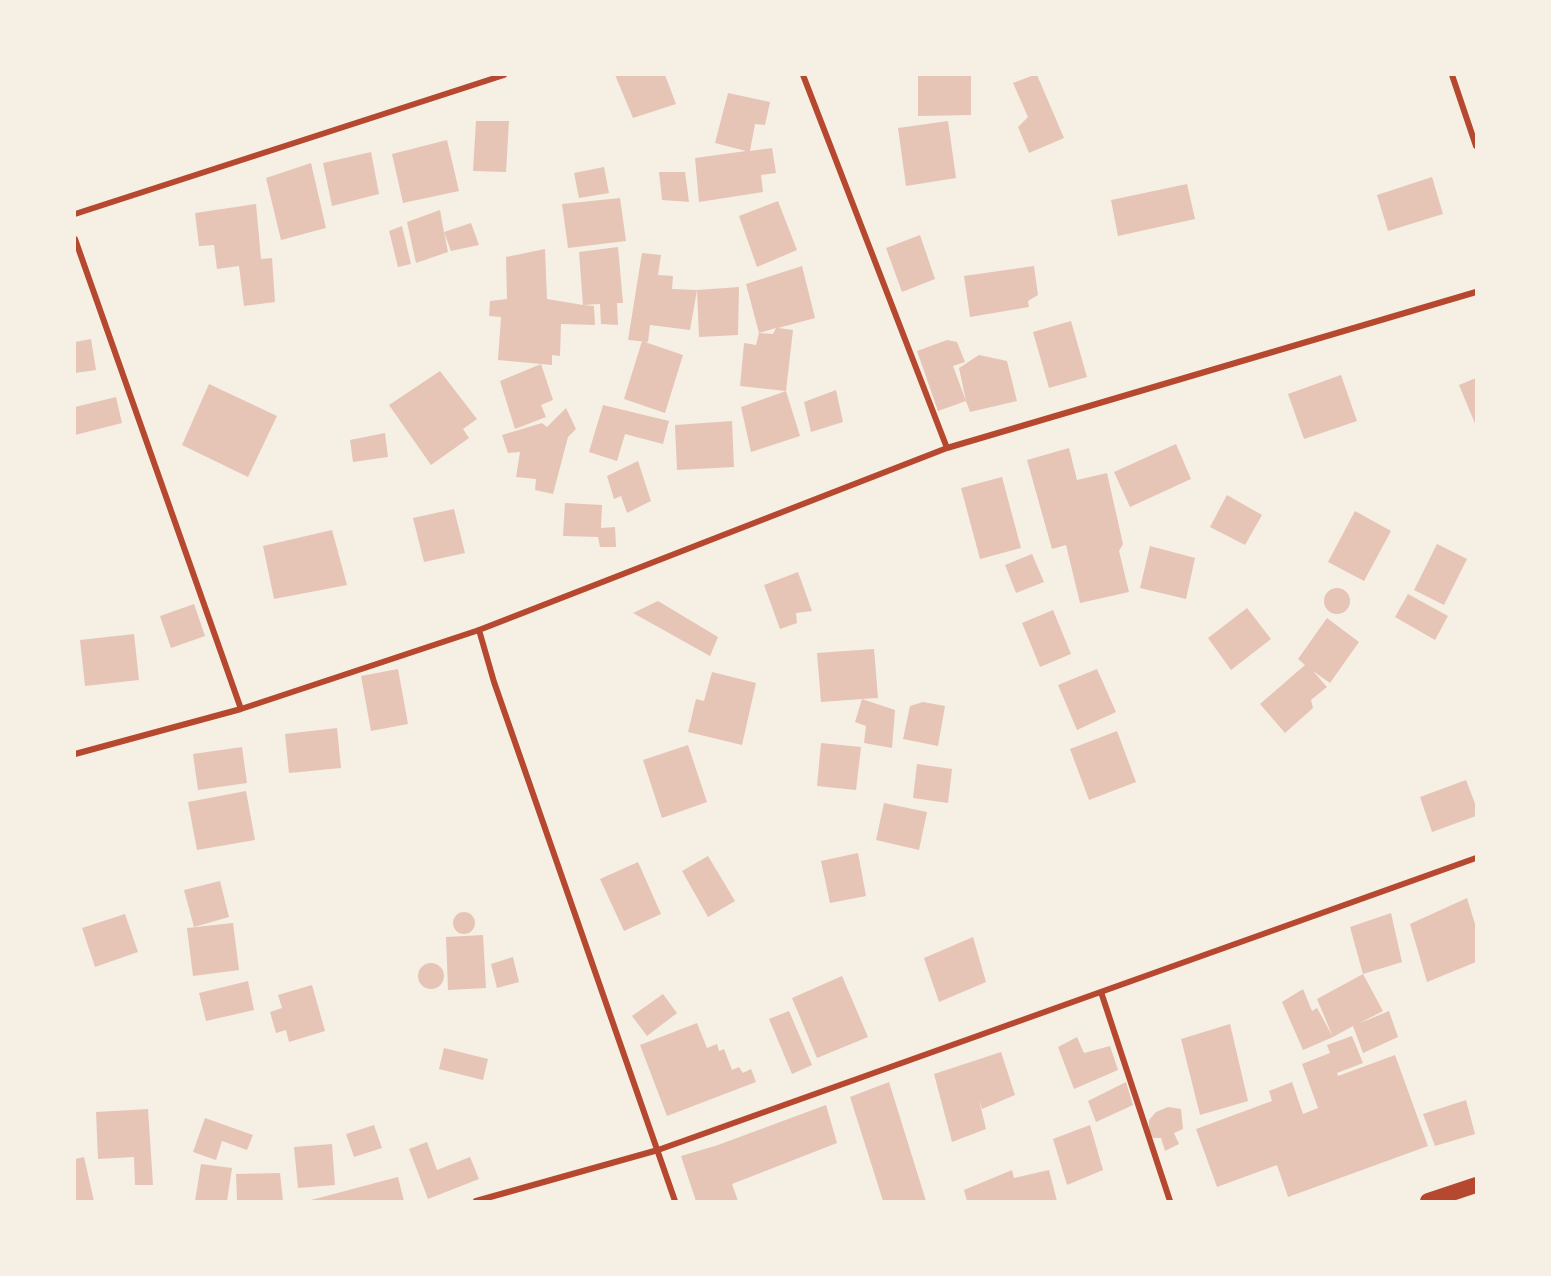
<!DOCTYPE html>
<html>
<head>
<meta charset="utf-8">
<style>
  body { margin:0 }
  #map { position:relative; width:1551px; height:1276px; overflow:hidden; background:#f6efe4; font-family:Helvetica,sans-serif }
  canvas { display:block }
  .frame { position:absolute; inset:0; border:76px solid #f6efe4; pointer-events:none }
</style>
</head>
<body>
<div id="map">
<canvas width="1551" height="1276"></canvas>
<div class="frame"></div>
</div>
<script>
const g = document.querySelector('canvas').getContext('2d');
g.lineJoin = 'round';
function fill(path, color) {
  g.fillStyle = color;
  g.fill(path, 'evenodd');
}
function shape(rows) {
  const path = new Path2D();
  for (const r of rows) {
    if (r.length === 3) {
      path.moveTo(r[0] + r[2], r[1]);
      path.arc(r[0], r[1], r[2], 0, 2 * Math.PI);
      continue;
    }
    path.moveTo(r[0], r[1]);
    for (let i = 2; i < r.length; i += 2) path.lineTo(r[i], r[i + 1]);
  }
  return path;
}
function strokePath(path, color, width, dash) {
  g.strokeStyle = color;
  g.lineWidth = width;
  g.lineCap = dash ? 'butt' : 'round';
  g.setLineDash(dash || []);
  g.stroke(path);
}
const building = shape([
  [615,75,665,75,676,104,633,118],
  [918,75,971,75,971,115,918,116],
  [1034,75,1037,75,1064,138,1029,153,1018,127,1028,117,1013,83],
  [728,93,770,102,765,125,755,124,750,151,772,148,776,173,761,175,763,192,699,202,695,158,746,151,715,143],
  [476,121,509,121,506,172,473,171],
  [948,121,956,178,906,186,898,128],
  [447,140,459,191,403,203,392,154],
  [371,152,379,194,332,206,323,163],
  [311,163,326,228,281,240,266,178],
  [604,167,609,193,579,198,574,173],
  [659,172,685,172,689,202,662,200],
  [1432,177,1443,214,1388,231,1377,195],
  [1187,184,1195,219,1118,236,1111,200],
  [620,198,626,241,568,248,562,204],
  [778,201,797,250,757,267,739,216],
  [256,204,261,259,272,258,275,302,244,306,239,266,217,269,214,245,199,246,195,213],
  [440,210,444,232,471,223,479,245,451,251,444,232,448,252,416,263,407,222],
  [402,226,411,264,398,267,389,231],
  [920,235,935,279,902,292,886,248],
  [618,247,623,303,617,303,618,325,601,324,600,304,583,305,594,306,595,325,561,324,560,356,552,355,552,365,541,364,553,400,541,405,546,417,515,429,500,381,541,364,498,360,501,317,489,316,490,301,507,299,506,257,545,249,547,299,583,305,579,252],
  [642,253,661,255,658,275,673,276,672,289,697,290,690,330,650,325,648,342,628,340],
  [802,266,815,318,778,328,793,330,786,391,740,386,744,343,756,345,759,333,773,334,776,328,759,333,746,284],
  [1034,266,1038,295,1028,301,1029,307,970,317,964,276],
  [739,287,738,335,699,337,697,290],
  [1071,321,1087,377,1049,388,1033,332],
  [91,339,96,370,75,373,75,342],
  [947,340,957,342,965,362,953,366,966,401,938,411,917,351],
  [642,341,683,355,665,413,624,399],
  [979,355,1007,361,1017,401,970,412,966,401,959,368],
  [440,371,477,419,463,429,469,438,431,465,389,405],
  [1341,375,1357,421,1304,439,1288,394],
  [1476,378,1476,426,1459,385],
  [209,384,277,416,248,477,182,445],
  [836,390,843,422,811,432,804,402],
  [786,391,800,436,751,452,741,407],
  [116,397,122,423,75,435,75,407],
  [603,405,669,421,663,444,625,434,617,461,589,452],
  [566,408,576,429,568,437,553,494,535,490,536,479,516,477,520,452,508,453,502,435,542,423,547,427],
  [732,421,734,467,677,470,675,425],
  [385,433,388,457,353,462,350,440],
  [1176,444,1191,479,1130,507,1114,472],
  [1069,448,1077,480,1107,473,1123,544,1119,551,1129,592,1080,603,1066,545,1052,549,1027,460],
  [638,461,651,501,627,513,621,496,614,499,607,476],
  [1002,477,1021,548,980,559,961,488],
  [1227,495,1262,515,1245,545,1210,527],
  [565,503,602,505,601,528,615,527,616,547,600,547,598,537,563,536],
  [454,509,465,553,424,562,413,518],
  [1355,511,1391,531,1364,581,1328,562],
  [332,530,347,585,274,599,263,546],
  [1437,544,1467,559,1444,605,1414,590],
  [1150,546,1195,558,1186,599,1140,588],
  [1032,554,1044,582,1016,593,1005,565],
  [798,572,812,611,796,613,797,623,780,629,764,585],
  [1337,601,13],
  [1408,594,1448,616,1435,640,1395,617],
  [658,601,718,637,710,656,633,613],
  [194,604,205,636,171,648,160,616],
  [1247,608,1271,639,1231,670,1208,638],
  [1053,610,1071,654,1040,667,1022,623],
  [1327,618,1359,642,1330,683,1313,671,1327,687,1311,700,1313,708,1285,733,1260,704,1305,665,1298,659],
  [134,634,139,680,85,686,80,640],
  [874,649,878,698,862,699,895,710,892,748,864,743,866,726,855,722,862,699,821,702,817,653],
  [398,669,408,724,371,731,361,676],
  [1097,669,1116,712,1077,730,1058,685],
  [712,672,756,683,742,745,688,732,696,699,704,701],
  [923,702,945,706,938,746,903,739,910,706],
  [337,728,341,768,289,773,285,734],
  [1117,731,1136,782,1089,800,1070,749],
  [821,743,861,747,856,790,817,786],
  [688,745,707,802,662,818,643,760],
  [242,747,247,783,198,790,193,754],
  [917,764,952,769,948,803,913,798],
  [1466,780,1476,806,1476,816,1432,832,1420,797],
  [246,791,255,840,197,850,188,802],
  [884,803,927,812,919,850,876,840],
  [858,853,866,896,830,903,821,861],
  [708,856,735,901,708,917,682,871],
  [638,862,661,914,624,931,600,879],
  [220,881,229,917,194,927,184,890],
  [1467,898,1476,927,1476,962,1427,982,1410,924],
  [464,923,11],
  [1391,913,1402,962,1363,974,1383,1011,1358,1024,1389,1011,1398,1037,1363,1053,1353,1026,1333,1037,1317,999,1363,974,1350,927],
  [125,914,138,952,95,967,82,928],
  [233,923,239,970,193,976,187,928],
  [483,935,486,988,448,990,446,937],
  [973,937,986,982,939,1002,924,958],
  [513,957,519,982,497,988,491,964],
  [431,976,13],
  [842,976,868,1037,817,1058,792,998],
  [248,981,254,1010,206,1021,199,993],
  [312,985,325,1031,289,1042,286,1030,276,1033,270,1012,282,1008,278,995],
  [1303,989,1312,1011,1317,1008,1333,1037,1303,1050,1282,1002],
  [663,994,677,1013,647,1036,632,1016],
  [789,1011,812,1065,792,1074,769,1019],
  [697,1023,707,1048,717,1044,719,1051,724,1049,732,1070,739,1067,743,1073,751,1069,756,1082,667,1116,640,1045],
  [1230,1024,1248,1101,1200,1115,1181,1039],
  [1352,1036,1363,1063,1337,1073,1338,1076,1395,1055,1428,1146,1288,1197,1277,1165,1217,1187,1196,1129,1272,1101,1269,1091,1292,1082,1303,1114,1318,1108,1302,1064,1330,1053,1327,1045],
  [1077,1037,1084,1053,1110,1046,1118,1070,1074,1089,1058,1047],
  [444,1048,488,1059,483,1080,439,1069],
  [1001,1052,1015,1095,982,1109,979,1100,986,1129,952,1142,934,1074],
  [889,1082,926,1201,883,1201,850,1097],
  [1126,1082,1133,1105,1096,1122,1088,1101],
  [1466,1100,1475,1134,1435,1146,1423,1114],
  [826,1105,837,1143,732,1184,738,1201,696,1201,681,1156,718,1145],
  [1168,1107,1181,1109,1183,1129,1174,1133,1179,1144,1165,1151,1161,1138,1153,1138,1149,1132,1149,1120,1156,1112],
  [148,1109,153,1185,135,1185,134,1157,98,1159,96,1112],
  [205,1118,253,1135,247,1150,222,1141,216,1160,193,1152],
  [374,1125,382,1148,354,1157,346,1134],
  [1090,1125,1103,1170,1067,1185,1053,1139],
  [427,1142,437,1170,470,1157,479,1179,428,1199,409,1149],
  [332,1144,335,1185,298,1188,294,1147],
  [84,1157,94,1201,75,1201,75,1159],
  [201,1164,232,1168,227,1201,195,1201],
  [1012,1170,1014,1178,1049,1170,1057,1201,967,1201,964,1190],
  [280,1173,283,1201,237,1201,236,1174],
  [398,1177,404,1201,311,1201,311,1200]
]);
const minor = shape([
  [803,75,947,448],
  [1452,75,1476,146],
  [75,214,504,75],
  [75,239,241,709],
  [479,630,494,682,675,1201],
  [75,754,241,709,479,630,947,448,1476,292],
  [1101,992,1170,1201],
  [476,1201,658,1150,1476,858]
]);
const trunk = shape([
  [1428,1201,1476,1185]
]);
fill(building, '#e6c5b7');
strokePath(minor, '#b5482f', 6);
strokePath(trunk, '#b5482f', 16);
</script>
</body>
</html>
